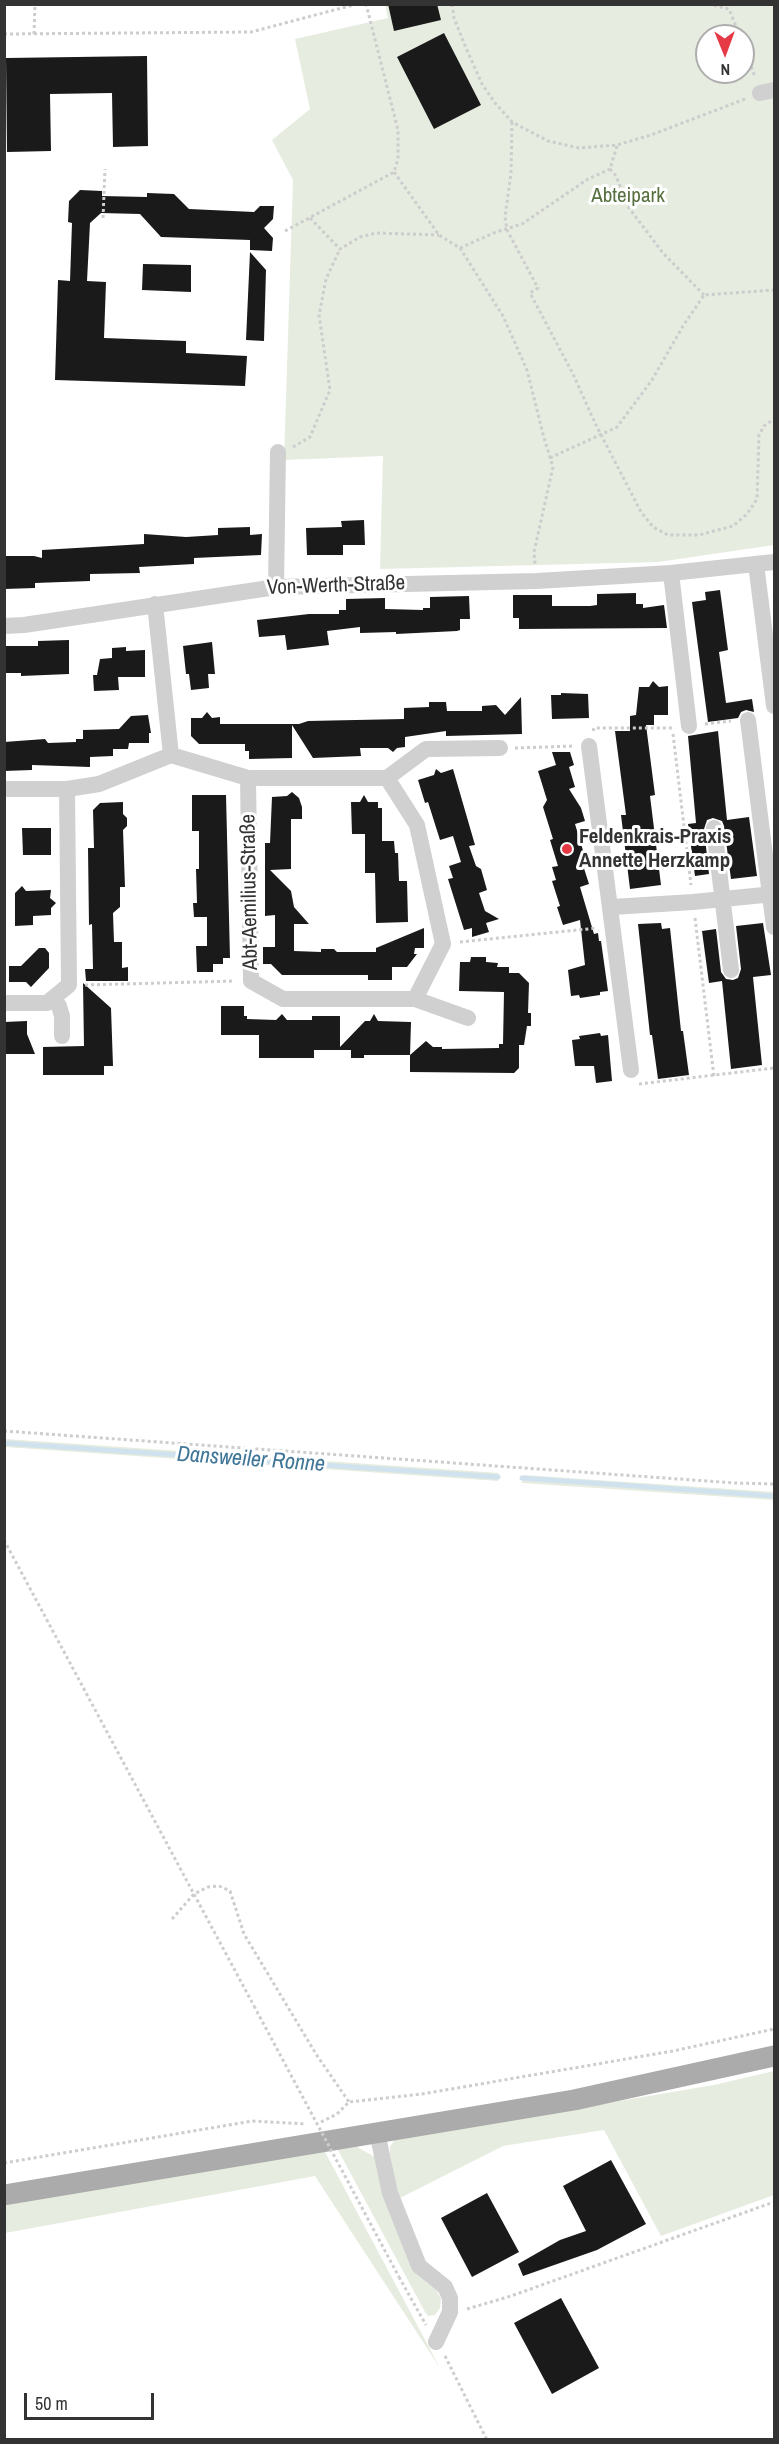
<!DOCTYPE html>
<html>
<head>
<meta charset="utf-8">
<style>
  body { margin:0 }
  #map { position:relative; width:779px; height:2444px; overflow:hidden; background:#fff; font-family:"Archivo Narrow",sans-serif }
  canvas { display:block }
  .frame { position:absolute; inset:0; border:6px solid #333; pointer-events:none }
  .north { position:absolute; left:695px; top:24px; width:60px; height:60px; box-sizing:border-box; background:#fff; border:2px solid #adadad; border-radius:50%; rotate:179deg; font-size:16px; font-weight:700; line-height:24px; text-align:center; color:#333 }
  .north::after { content:''; display:block; margin:auto; width:21px; height:27px; background:#e63946; clip-path:polygon(50% 0,100% 100%,50% 72%,0 100%) }
  .scale { position:absolute; left:24px; top:2393px; width:130px; height:27px; box-sizing:border-box; border:3px solid #333; border-top:0; padding-left:8px; font-size:18px; line-height:21px; white-space:nowrap; color:#333; -webkit-text-stroke:4px #fff; paint-order:stroke }
</style>
</head>
<body>
<div id="map">
<canvas width="779" height="2444"></canvas>
<div class="frame"></div>
<div class="north">N</div>
<div class="scale">50 m</div>
</div>
<script>
const g = document.querySelector('canvas').getContext('2d');
g.lineJoin = 'round';
function fill(path, color) {
  g.fillStyle = color;
  g.fill(path, 'evenodd');
}
function shape(rows) {
  const path = new Path2D();
  for (const r of rows) {
    path.moveTo(r[0], r[1]);
    for (let i = 2; i < r.length; i += 2) path.lineTo(r[i], r[i + 1]);
  }
  return path;
}
function strokePath(path, color, width, dash) {
  g.strokeStyle = color;
  g.lineWidth = width;
  g.lineCap = dash ? 'butt' : 'round';
  g.setLineDash(dash || []);
  g.stroke(path);
}
function write(font, color, halo, rows, align = 'center') {
  g.font = font + ' "Archivo Narrow",sans-serif';
  g.lineWidth = 6;
  g.setLineDash([]);
  g.textBaseline = 'middle';
  g.strokeStyle = halo;
  g.fillStyle = color;
  for (const [text, x, y, turn = 0] of rows) {
    g.save();
    g.translate(x, y);
    g.rotate((+turn || 0) * Math.PI / 180);
    g.textAlign = isNaN(turn) ? turn : align;
    if (halo) g.strokeText(text, 0, 0);
    g.fillText(text, 0, 0);
    g.restore();
  }
}
const green = shape([
  [385,5,774,5,774,545,658,562,380,569,383,456,284,460,293,180,272,140,310,109,295,39,388,18],
  [707,36,743,36,743,72,707,72],
  [5,1439,499,1473,498,1481,5,1447],
  [523,1475,774,1492,774,1500,522,1483],
  [774,2071,774,2195,661,2236,604,2130,503,2146,398,2199,390,2154,390,2147,395,2139,714,2085],
  [357,2147,375,2157,417,2275,437,2291,441,2299,440,2308,435,2315,428,2316,425,2312,337,2148],
  [324,2150,440,2368,315,2176,5,2233,5,2205]
]);
const stream = shape([
  [4,1443,498,1477],
  [522,1478,774,1496]
]);
const building = shape([
  [388,4,437,4,441,20,394,31],
  [444,33,481,105,434,129,397,57],
  [147,56,148,146,113,147,112,93,50,94,51,151,7,152,6,58],
  [80,190,102,191,102,196,147,197,147,193,174,194,189,209,254,212,260,206,274,206,273,219,264,228,273,238,272,251,250,250,250,240,161,237,140,214,101,213,90,223,87,281,106,282,104,338,186,341,186,353,247,356,245,386,55,380,58,280,70,281,72,223,68,222,69,201],
  [250,252,266,270,264,341,246,340],
  [143,264,191,265,191,292,142,290],
  [364,520,365,545,343,545,343,555,307,555,306,528,342,527,341,521],
  [250,527,250,535,262,534,261,555,194,558,194,564,139,567,140,573,90,574,90,581,35,583,35,588,4,589,4,556,34,556,42,558,42,550,144,544,144,534,186,537,218,535,218,528],
  [720,590,728,650,719,652,726,703,752,699,754,712,746,710,741,712,738,718,708,722,692,602,706,600,705,592],
  [636,593,636,604,643,604,643,608,664,605,667,628,519,629,519,618,513,618,513,595,552,595,552,606,590,606,597,605,597,594],
  [469,596,470,619,460,619,460,630,457,631,396,634,396,632,360,633,360,627,327,631,329,645,287,650,285,635,259,637,257,620,309,614,339,614,339,610,346,610,346,599,385,598,385,609,423,610,423,608,430,608,430,597],
  [69,640,69,674,21,676,21,673,4,673,4,646,38,646,38,641],
  [212,642,215,674,208,674,209,688,191,690,189,674,186,674,183,646],
  [126,647,126,651,145,650,145,677,118,677,119,690,94,691,93,675,97,675,100,659,112,658,112,648],
  [653,681,659,687,668,686,668,715,654,715,654,725,646,725,655,795,650,796,661,885,630,889,621,815,626,815,615,731,630,731,630,716,636,715,639,687,649,687],
  [561,693,588,694,589,718,552,719,551,695,561,695],
  [521,697,522,734,446,736,446,731,405,737,405,747,397,748,393,752,388,748,360,748,361,756,313,758,292,725,292,758,249,759,249,751,245,751,245,744,199,744,191,736,191,718,202,718,207,712,212,718,220,717,220,724,299,724,308,721,404,719,404,708,429,707,429,702,446,702,447,711,482,711,482,706,496,705,505,715],
  [148,715,151,733,149,733,149,743,129,743,128,749,113,749,113,756,90,757,90,767,32,765,32,770,4,771,4,742,45,739,48,743,76,742,76,739,83,739,83,730,119,729,131,716],
  [718,731,727,820,749,817,757,876,731,879,724,826,722,821,713,818,707,820,704,829,709,874,695,876,688,824,696,823,688,736],
  [552,752,570,752,574,765,569,767,575,787,569,789,581,808,585,821,575,824,585,857,581,859,589,884,580,887,594,934,598,933,599,941,601,941,608,991,600,992,600,995,580,998,579,995,571,996,568,970,585,965,580,920,563,925,557,907,560,906,552,881,556,880,552,867,558,866,550,840,553,839,543,807,547,800,538,771,556,765],
  [436,769,441,773,453,769,475,845,469,846,476,866,481,869,487,890,479,893,485,911,499,919,486,923,489,932,472,937,472,928,464,930,448,879,453,878,449,866,461,862,453,836,440,840,428,802,425,803,418,780,434,775],
  [292,792,299,798,302,807,302,819,291,819,291,869,270,870,291,891,294,907,309,924,294,924,294,951,321,952,321,949,334,949,337,952,376,952,376,948,424,928,424,948,415,948,414,954,417,954,407,967,392,967,392,980,368,980,368,975,282,975,271,964,263,964,263,947,275,947,275,915,265,916,265,843,270,843,272,797,287,796],
  [192,795,226,795,230,958,223,958,223,964,213,964,213,972,197,972,196,946,207,946,207,917,194,917,193,903,197,903,196,869,199,869,199,831,192,831],
  [364,795,368,802,378,802,378,808,382,808,382,841,394,841,395,853,398,853,399,881,407,881,408,922,376,923,375,873,365,873,365,834,352,834,351,802,360,802],
  [123,802,123,814,127,818,127,826,123,830,125,887,120,887,120,907,113,913,114,942,122,942,122,968,128,967,128,981,86,981,85,969,93,969,92,924,89,925,88,848,94,848,93,810,100,803],
  [22,828,51,828,51,855,23,855],
  [22,886,26,891,51,890,50,898,56,903,51,908,51,915,33,916,33,925,15,926,15,893],
  [661,923,662,929,670,928,681,1031,683,1031,689,1075,658,1079,652,1035,650,1035,638,924],
  [763,923,771,975,753,977,762,1065,731,1069,722,981,709,983,702,931,716,929,721,972,726,979,733,980,738,978,741,969,736,926],
  [39,948,45,948,49,953,49,968,31,987,26,982,9,982,9,966,21,966],
  [471,957,486,957,486,962,498,963,497,967,509,967,509,973,519,973,529,983,528,1013,531,1013,531,1026,527,1026,524,1045,519,1045,519,1068,514,1073,410,1072,410,1055,426,1041,433,1047,442,1047,442,1049,499,1048,499,1044,503,1044,504,992,459,991,460,962,470,962],
  [83,983,111,1008,113,1066,104,1066,104,1075,43,1075,43,1047,84,1046],
  [221,1006,244,1006,244,1016,247,1016,247,1019,276,1020,282,1014,287,1020,312,1020,312,1016,340,1016,340,1047,365,1021,370,1021,374,1014,378,1021,411,1022,410,1055,364,1055,364,1058,351,1058,351,1050,314,1050,314,1058,259,1058,259,1035,221,1035],
  [27,1021,27,1034,35,1054,4,1054,4,1022],
  [600,1033,601,1036,608,1035,612,1081,596,1083,594,1066,575,1066,572,1040,580,1039,579,1036],
  [611,2160,646,2224,597,2250,523,2276,518,2264,560,2240,586,2231,563,2186],
  [487,2193,519,2252,472,2277,441,2218],
  [561,2298,599,2368,552,2394,514,2323]
]);
const path = shape([
  [452,4,454,18,466,48,482,84,495,103,512,122,548,141,579,148,617,145,651,135,745,99],
  [708,4,729,9,740,36],
  [4,34,251,32,357,4],
  [34,34,35,4],
  [743,44,755,77],
  [512,122,511,173,505,217,507,230,538,288,530,293,573,374,595,423,641,512,653,527,668,535,699,535,733,526,747,514,757,499,759,435,764,426,774,419],
  [617,146,610,169,616,176,629,208,663,253,704,295],
  [394,172,439,235,460,248,503,316,527,370,544,438,553,467,534,552,535,564],
  [103,218,105,169],
  [310,218,340,249,360,237,376,233,439,235],
  [285,231,394,172,398,159,398,130,366,4],
  [460,248,496,232,522,224,588,179,610,169],
  [293,447,310,437,330,390,319,315,326,279,340,249],
  [550,458,617,427,652,380,683,326,704,295,774,290],
  [705,724,731,721],
  [593,731,594,728,675,728],
  [673,734,691,885],
  [515,748,574,746],
  [695,918,714,1077],
  [460,942,597,928],
  [85,985,235,981],
  [639,1084,774,1068],
  [4,1431,735,1483,774,1484],
  [4,1540,254,2006],
  [172,1919,194,1894,208,1887,219,1886,230,1891,244,1934,316,2054,349,2102],
  [321,2122,337,2114,349,2102,422,2094,673,2051,774,2029],
  [4,2163,252,2121,306,2124],
  [399,2277,426,2325],
  [467,2309,511,2296,774,2202],
  [445,2356,487,2440]
]);
const minor = shape([
  [760,93,774,90],
  [756,564,774,706],
  [671,573,689,726],
  [276,587,278,452],
  [155,604,171,755,248,778,387,778,417,825,443,944,415,999,283,999,251,981,248,778],
  [4,626,24,625,276,587,537,581,671,573,774,562],
  [748,720,774,927],
  [589,746,631,1070],
  [387,778,426,749,500,748],
  [4,789,67,789,99,784,171,755],
  [714,828,731,970],
  [612,907,693,902,774,894],
  [52,999,59,1006,62,1016,62,1036],
  [415,999,468,1018],
  [4,1003,47,1003,69,985,67,789],
  [377,2132,390,2193,419,2266,445,2287,450,2298,450,2312,436,2342]
]);
const major = shape([
  [4,2195,574,2100,774,2056]
]);
const pathBridge = shape([
  [254,2006,399,2277]
]);
const markers = [
  [567,849,6,"#e63946"]
];
const parkNames = [
  ["Abteipark",628,196]
];
const streetNames = [
  ["Von-Werth-Straße",336,586,-2],
  ["Abt-Aemilius-Straße",250,892,-91]
];
const poiNames = [
  ["Feldenkrais-Praxis",579,837],
  ["Annette Herzkamp",579,861]
];
const waterNames = [
  ["Dansweiler Ronne",251,1460,4]
];
fill(green, '#e6ecdf');
strokePath(stream, '#cfe2ee', 5);
fill(building, '#1a1a1a');
strokePath(path, '#cdcdcd', 3, [3, 3]);
strokePath(minor, '#d0d0d0', 16);
strokePath(major, '#ababab', 21);
strokePath(pathBridge, '#cdcdcd', 3, [3, 3]);
for (const [x, y, r, color] of markers) {
  const dot = new Path2D();
  dot.arc(x, y, r, 0, 2 * Math.PI);
  g.fillStyle = color;
  g.fill(dot);
  strokePath(dot, '#fff', 2);
}
write('21px', '#56703f', '#fff', parkNames);
write('21px', '#333', '#fff', streetNames);
write('bold 21px', '#333', '#fff', poiNames, 'left');
write('italic 22px', '#3f7597', '#fff', waterNames);
</script>
</body>
</html>
